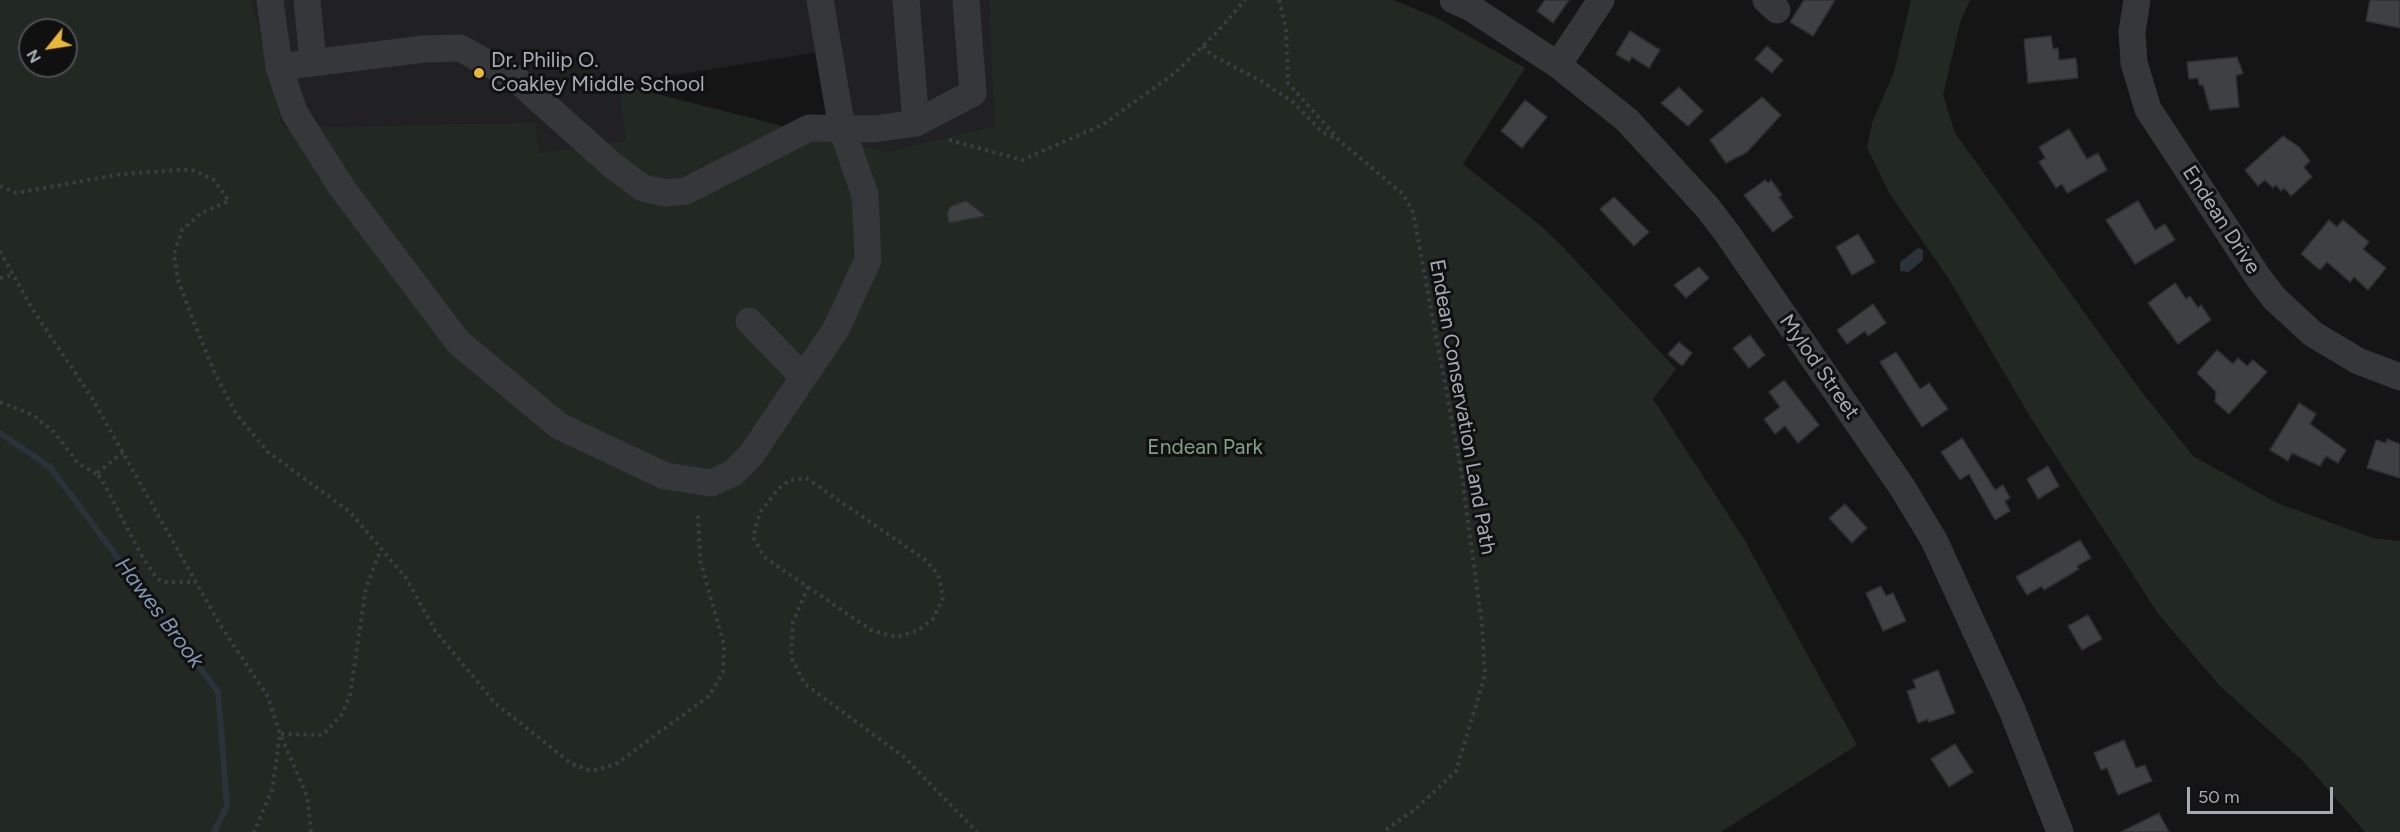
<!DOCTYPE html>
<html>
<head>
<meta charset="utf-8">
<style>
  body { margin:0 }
  #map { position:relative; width:2400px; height:832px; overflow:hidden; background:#151516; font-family:Figtree,sans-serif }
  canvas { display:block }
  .north { position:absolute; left:18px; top:18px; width:60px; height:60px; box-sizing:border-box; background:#101011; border:2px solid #4c4e53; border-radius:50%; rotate:240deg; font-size:16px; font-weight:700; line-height:24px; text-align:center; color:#a7abb6 }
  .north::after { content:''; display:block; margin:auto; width:21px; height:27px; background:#eab639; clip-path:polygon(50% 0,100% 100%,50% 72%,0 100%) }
  .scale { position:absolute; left:2187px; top:787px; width:146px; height:27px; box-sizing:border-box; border:3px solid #a7abb6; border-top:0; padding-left:8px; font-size:18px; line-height:21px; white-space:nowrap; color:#a7abb6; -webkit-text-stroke:4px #101011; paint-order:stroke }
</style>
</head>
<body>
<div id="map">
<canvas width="2400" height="832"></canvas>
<div class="north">N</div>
<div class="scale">50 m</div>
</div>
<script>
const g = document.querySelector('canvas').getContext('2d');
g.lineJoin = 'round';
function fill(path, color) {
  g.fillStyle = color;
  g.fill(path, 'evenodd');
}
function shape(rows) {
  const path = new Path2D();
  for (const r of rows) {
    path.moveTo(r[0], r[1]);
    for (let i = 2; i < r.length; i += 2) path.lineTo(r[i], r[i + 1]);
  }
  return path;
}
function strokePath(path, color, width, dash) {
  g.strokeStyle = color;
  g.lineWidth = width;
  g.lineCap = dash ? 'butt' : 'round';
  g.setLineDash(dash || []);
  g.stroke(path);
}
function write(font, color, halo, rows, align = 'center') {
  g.font = font + ' Figtree,sans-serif';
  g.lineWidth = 6;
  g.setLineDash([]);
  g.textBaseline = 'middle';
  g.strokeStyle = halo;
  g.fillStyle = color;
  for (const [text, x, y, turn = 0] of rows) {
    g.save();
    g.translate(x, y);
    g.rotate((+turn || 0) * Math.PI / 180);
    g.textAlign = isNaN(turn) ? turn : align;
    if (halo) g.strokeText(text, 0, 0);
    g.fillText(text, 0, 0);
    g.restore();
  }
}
const built = shape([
  [252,0,989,0,996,126,885,152,843,155,818,52,619,84,626,141,593,146,539,153,534,122,283,128]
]);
const green = shape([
  [0,0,252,0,283,128,535,122,539,153,626,141,618,84,885,152,995,126,989,0,1393,0,1435,17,1525,68,1463,164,1541,226,1562,246,1676,369,1653,399,1744,539,1857,745,1721,832,0,832],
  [30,30,66,30,66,66,30,66],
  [1911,0,1970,0,1960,23,1943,95,1955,133,2141,391,2193,456,2277,503,2373,538,2400,541,2400,832,2365,832,2303,761,2220,686,2159,615,2029,415,1949,279,1889,193,1867,147,1872,123,1894,72]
]);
const water = shape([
  [1918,248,1923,250,1923,260,1909,272,1900,271,1900,262]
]);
const stream = shape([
  [0,433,50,467,218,692,227,806,214,832]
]);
const building = shape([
  [1545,0,1569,0,1553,23,1537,11,1545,0],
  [1804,0,1835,0,1813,36,1790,22,1804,0],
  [2370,0,2400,0,2400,28,2366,21,2370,0],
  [1630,31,1660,50,1649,68,1632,57,1629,62,1616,54,1630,31],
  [2051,36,2053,49,2058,48,2059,60,2076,58,2078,78,2028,83,2024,39,2051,36],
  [1767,46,1783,60,1772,73,1755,59,1767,46],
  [2237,57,2243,73,2236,76,2239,107,2210,110,2203,85,2199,85,2198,78,2189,79,2187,62,2237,57],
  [1679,87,1703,111,1688,126,1661,103,1679,87],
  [1762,97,1781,115,1747,152,1726,163,1710,140,1762,97],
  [1525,100,1547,117,1522,148,1501,131,1525,100],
  [2069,129,2087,159,2098,153,2107,170,2067,193,2062,184,2056,188,2039,162,2045,158,2039,147,2069,129],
  [2283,136,2299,147,2310,161,2304,167,2312,177,2291,196,2284,188,2281,191,2276,185,2273,188,2265,180,2258,186,2245,170,2283,136],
  [1765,180,1768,183,1771,180,1782,195,1779,197,1793,217,1773,232,1744,195,1765,180],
  [1614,197,1649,232,1634,246,1600,209,1614,197],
  [966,201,986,216,949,223,947,213,951,206,966,201],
  [2138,201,2155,230,2165,224,2175,240,2135,264,2106,220,2138,201],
  [2329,220,2337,227,2343,220,2369,242,2363,249,2386,268,2368,290,2354,277,2350,282,2327,262,2320,270,2301,254,2329,220],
  [1858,234,1875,262,1852,275,1836,247,1858,234],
  [1699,267,1709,278,1686,298,1674,285,1699,267],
  [2175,283,2186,299,2190,296,2198,308,2201,305,2211,320,2178,344,2148,303,2175,283],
  [1873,304,1886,323,1868,336,1865,331,1847,344,1837,330,1873,304],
  [1750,335,1765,355,1749,368,1733,348,1750,335],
  [1679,342,1692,353,1682,366,1668,354,1679,342],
  [2217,350,2233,364,2238,358,2247,366,2253,360,2267,372,2229,414,2215,402,2216,392,2197,373,2217,350],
  [1896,352,1920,389,1929,383,1948,409,1922,427,1880,362,1896,352],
  [1784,380,1819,425,1798,443,1785,426,1775,434,1764,419,1780,407,1769,392,1784,380],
  [2299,403,2316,414,2310,424,2346,450,2338,463,2326,456,2320,466,2292,453,2288,461,2270,450,2299,403],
  [1962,438,1995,490,2003,485,2010,498,2005,501,2010,511,1995,520,1969,474,1960,480,1941,452,1962,438],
  [2387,439,2400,444,2400,478,2367,468,2376,440,2386,443,2387,439],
  [2048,466,2059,486,2038,499,2027,479,2048,466],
  [1845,504,1867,528,1852,543,1829,518,1845,504],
  [2080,540,2091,558,2077,566,2079,569,2044,590,2042,586,2027,595,2016,577,2080,540],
  [1881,586,1886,596,1893,593,1906,621,1883,631,1866,593,1881,586],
  [2088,615,2102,639,2082,650,2068,626,2088,615],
  [1938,670,1955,713,1929,722,1928,719,1918,723,1907,691,1916,688,1913,680,1938,670],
  [2124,740,2136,768,2145,765,2152,781,2118,795,2107,768,2101,770,2094,753,2124,740],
  [1955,744,1973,772,1949,787,1931,759,1955,744],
  [2159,813,2169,832,2121,832,2159,813]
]);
const path = shape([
  [1279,0,1286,29,1288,83,1341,142,1403,194,1413,212,1461,470,1482,624,1485,675,1456,771,1418,807,1383,832],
  [1203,46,1212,55,1263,82,1294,103,1322,132,1338,140],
  [949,140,1022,160,1102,125,1175,73,1218,31,1245,0],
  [0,186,16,193,122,174,181,170,192,170,213,179,229,201,201,213,182,230,174,254,178,280,195,325,216,376,237,415,268,452,350,512,406,578,436,632,495,703,572,764,592,771,616,764,709,696,723,672,724,645,700,560,698,514],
  [0,251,33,310,92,398,219,623,268,697,280,734,272,790,254,832],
  [0,278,13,275],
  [0,402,33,415,54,432,78,463,96,474],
  [123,452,96,474,101,478,143,558,156,577,162,582,196,582],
  [808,587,871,630,895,637,917,631,933,619,943,598,938,574,924,559,806,478,790,480,779,488,760,512,753,537,764,557,808,587,793,622,791,657,805,684,904,757,977,832],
  [311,832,307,796,280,734,323,735,343,713,350,695,366,588,381,549]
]);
const minor = shape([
  [270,0,279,67,294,112,342,188,458,342,559,426,665,476,711,483,733,473,751,455,836,329,868,260,865,195,842,129,820,0],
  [307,0,313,61],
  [1453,0,1471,8,1558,65,1627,120,1707,207,1727,233,1902,487,1934,540,2012,710,2060,832],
  [1766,0,1777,10],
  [2137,0,2132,32,2134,63,2148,109,2258,277,2274,298,2313,334,2358,361,2400,377],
  [1558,65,1601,0],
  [279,67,424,49,460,48,515,78,612,165,643,188,665,193,686,191,809,128,874,129,916,123,906,0],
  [916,123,973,93,966,0],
  [749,321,803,377]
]);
const markers = [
  [479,73,6,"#eab639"]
];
const poiNames = [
  ["Dr. Philip O.",491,61],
  ["Coakley Middle School",491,85]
];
const streetNames = [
  ["Endean Drive",2221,220,57],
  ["Mylod Street",1819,367,55],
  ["Endean Conservation Land Path",1462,407,80]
];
const parkNames = [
  ["Endean Park",1205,448]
];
const waterNames = [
  ["Hawes Brook",159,613,53]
];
fill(built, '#212123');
fill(green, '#212922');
fill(water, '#2b333a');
strokePath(stream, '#2b333a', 6);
fill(building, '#3f4043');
strokePath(building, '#2f2f32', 1.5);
strokePath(path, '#3c3d42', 4, [3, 4.5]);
strokePath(minor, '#36373b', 27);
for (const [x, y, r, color] of markers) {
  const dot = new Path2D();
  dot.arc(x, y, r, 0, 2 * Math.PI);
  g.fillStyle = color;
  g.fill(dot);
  strokePath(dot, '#101011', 2);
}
write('21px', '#a7abb6', '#101011', poiNames, 'left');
write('21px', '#a7abb6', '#101011', streetNames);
write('21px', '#7fa082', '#101011', parkNames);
write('italic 22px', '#7f97b0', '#101011', waterNames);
</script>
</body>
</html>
